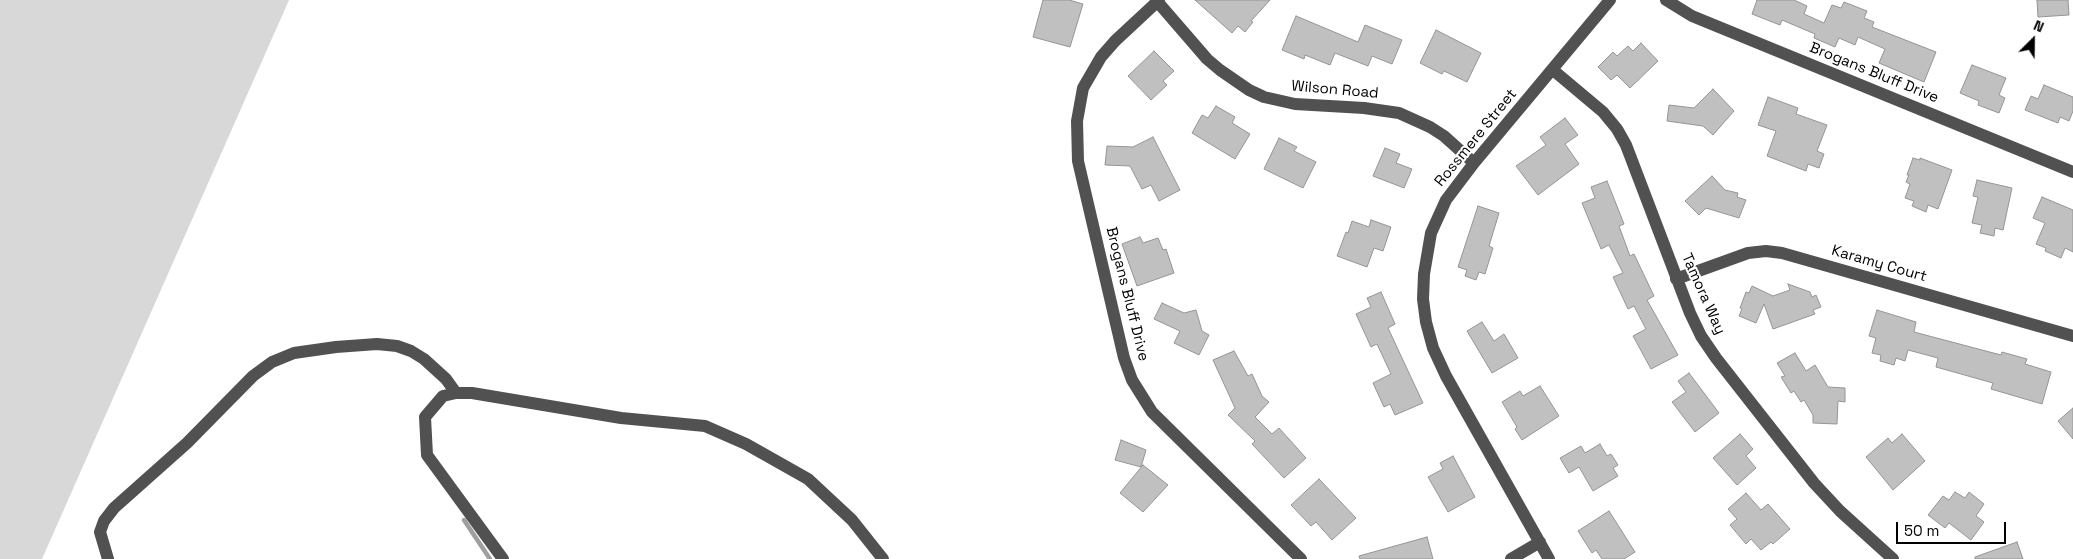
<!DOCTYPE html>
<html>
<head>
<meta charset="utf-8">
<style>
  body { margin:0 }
  #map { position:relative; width:2073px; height:559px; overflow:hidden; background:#fff; font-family:"Space Grotesk",sans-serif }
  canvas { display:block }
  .north { position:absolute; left:2008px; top:15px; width:50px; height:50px; -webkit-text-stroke:4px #fff; paint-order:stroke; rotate:23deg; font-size:14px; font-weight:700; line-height:20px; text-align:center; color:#000 }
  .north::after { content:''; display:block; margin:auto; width:18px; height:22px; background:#000; clip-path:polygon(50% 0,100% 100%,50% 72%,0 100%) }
  .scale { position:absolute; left:1896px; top:522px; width:110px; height:22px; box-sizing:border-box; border:2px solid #000; border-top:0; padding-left:6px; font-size:15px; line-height:18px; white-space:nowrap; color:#000; -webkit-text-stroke:4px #fff; paint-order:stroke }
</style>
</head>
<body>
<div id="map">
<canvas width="2073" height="559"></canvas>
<div class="north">N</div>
<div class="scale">50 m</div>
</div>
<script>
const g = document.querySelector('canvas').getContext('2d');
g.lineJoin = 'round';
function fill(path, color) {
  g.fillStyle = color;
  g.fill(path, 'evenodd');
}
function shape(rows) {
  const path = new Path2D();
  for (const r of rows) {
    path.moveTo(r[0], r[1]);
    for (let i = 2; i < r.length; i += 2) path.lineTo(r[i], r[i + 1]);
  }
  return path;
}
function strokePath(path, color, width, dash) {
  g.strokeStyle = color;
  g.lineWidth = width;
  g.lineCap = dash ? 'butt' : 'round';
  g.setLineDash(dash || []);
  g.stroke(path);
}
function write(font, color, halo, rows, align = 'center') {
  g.font = font + ' "Space Grotesk",sans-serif';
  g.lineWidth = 4;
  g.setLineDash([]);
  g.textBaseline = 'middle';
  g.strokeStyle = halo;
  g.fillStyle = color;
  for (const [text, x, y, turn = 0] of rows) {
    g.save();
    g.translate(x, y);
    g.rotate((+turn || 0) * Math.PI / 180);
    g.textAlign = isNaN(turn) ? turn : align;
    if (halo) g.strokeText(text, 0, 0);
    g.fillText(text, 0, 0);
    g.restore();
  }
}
const green = shape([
  [0,0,289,0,42,559,0,559]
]);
const stream = shape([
  [464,520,490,559]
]);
const building = shape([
  [1043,0,1069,0,1083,4,1070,47,1033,37,1043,0],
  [1195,0,1270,0,1251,21,1253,22,1245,32,1238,26,1232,33,1195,0],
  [1757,0,1794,0,1807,6,1804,14,1824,23,1832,5,1841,8,1844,2,1867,11,1864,18,1874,22,1872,27,1936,52,1924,82,1879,63,1885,49,1858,37,1855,45,1839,38,1835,47,1814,38,1815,34,1782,20,1780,25,1752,14,1757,0],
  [2037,0,2068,0,2069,15,2038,17,2037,0],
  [1296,16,1358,42,1365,25,1402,40,1392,64,1372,56,1368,66,1335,53,1330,65,1305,55,1304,59,1282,50,1296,16],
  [1436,30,1481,53,1467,82,1444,71,1442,74,1420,63,1436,30],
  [1641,43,1658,61,1630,88,1617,75,1611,80,1598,67,1613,52,1617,56,1628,46,1633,51,1641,43],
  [1154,51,1174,71,1163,81,1167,85,1151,100,1128,76,1154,51],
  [1972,65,2006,78,1999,95,2005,98,1999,113,1978,105,1979,101,1960,93,1972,65],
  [2044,85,2073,97,2073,111,2069,121,2060,117,2058,123,2025,110,2031,96,2038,99,2044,85],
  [1713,89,1734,111,1713,135,1703,126,1667,121,1669,105,1694,108,1713,89],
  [1768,97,1798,108,1796,114,1827,125,1817,151,1824,154,1819,168,1808,164,1806,171,1767,156,1776,131,1758,125,1768,97],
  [1216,106,1235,117,1232,123,1250,134,1235,159,1192,133,1202,115,1208,118,1216,106],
  [1565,118,1578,135,1565,144,1579,164,1538,195,1516,166,1546,145,1540,137,1565,118],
  [1153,137,1180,190,1159,201,1151,185,1142,189,1130,166,1105,165,1107,146,1133,147,1153,137],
  [1279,138,1297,147,1294,151,1316,162,1303,188,1264,169,1279,138],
  [1385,148,1400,154,1396,163,1412,169,1404,188,1373,176,1385,148],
  [1913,158,1920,160,1920,158,1952,170,1938,209,1928,205,1926,212,1912,206,1914,201,1905,198,1910,184,1906,182,1909,175,1907,175,1913,158],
  [1712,176,1725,190,1738,193,1737,197,1746,200,1739,218,1706,208,1699,215,1685,201,1712,176],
  [1977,180,2012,188,2003,230,1995,228,1994,236,1980,233,1982,225,1972,223,1978,197,1973,196,1977,180],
  [1607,181,1624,224,1619,226,1630,256,1634,254,1654,296,1647,300,1678,355,1651,369,1633,336,1646,329,1634,306,1628,309,1613,277,1623,273,1609,245,1601,249,1582,203,1595,198,1591,187,1607,181],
  [2042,197,2073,210,2073,252,2065,248,2061,258,2045,251,2046,248,2036,244,2045,223,2033,218,2042,197],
  [1478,206,1499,213,1489,246,1493,248,1485,274,1479,272,1476,280,1465,276,1467,270,1458,267,1478,206],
  [1371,220,1391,227,1383,251,1374,248,1367,267,1337,256,1346,232,1348,233,1352,221,1369,227,1371,220],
  [1140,237,1143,243,1158,238,1163,250,1166,249,1174,273,1137,286,1122,244,1140,237],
  [1788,284,1810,292,1812,297,1816,295,1821,307,1813,310,1815,314,1773,329,1764,304,1756,323,1739,316,1742,309,1740,308,1746,292,1749,293,1752,286,1773,296,1790,290,1788,284],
  [1381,292,1395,324,1388,328,1423,403,1395,415,1390,404,1384,407,1373,383,1391,374,1377,344,1371,347,1356,314,1371,307,1367,298,1381,292],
  [1162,303,1184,313,1196,310,1202,331,1209,335,1199,355,1174,343,1180,331,1154,319,1162,303],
  [1877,310,1916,322,1914,332,2001,355,2002,352,2027,359,2025,364,2051,372,2042,404,1991,389,1993,383,1936,367,1938,358,1908,350,1905,361,1896,358,1894,365,1880,361,1881,355,1872,353,1876,338,1869,336,1877,310],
  [1482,322,1494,341,1504,334,1518,358,1492,373,1467,331,1482,322],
  [1234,351,1248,376,1252,374,1262,396,1269,402,1255,417,1272,434,1279,428,1306,458,1284,478,1252,444,1255,441,1228,415,1235,408,1213,360,1234,351],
  [1795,353,1806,371,1815,365,1828,387,1845,388,1845,402,1838,401,1837,424,1813,423,1813,415,1804,400,1801,402,1794,391,1791,393,1781,377,1785,376,1777,363,1795,353],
  [1689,373,1719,413,1695,432,1672,402,1686,392,1678,381,1689,373],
  [1540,386,1559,416,1522,440,1515,429,1517,427,1502,402,1520,391,1523,396,1540,386],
  [2073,408,2073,439,2058,421,2073,408],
  [1740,434,1753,449,1746,456,1756,468,1737,485,1713,458,1740,434],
  [1902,434,1925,461,1893,490,1866,457,1888,438,1892,443,1902,434],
  [1121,440,1146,450,1141,467,1115,460,1121,440],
  [1600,444,1607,456,1611,454,1618,465,1613,468,1618,476,1593,491,1579,467,1569,473,1560,458,1581,446,1585,453,1600,444],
  [1453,456,1475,497,1448,512,1428,477,1443,469,1440,463,1453,456],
  [1143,465,1168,485,1143,512,1120,493,1143,465],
  [1319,479,1356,518,1332,540,1316,522,1311,526,1291,505,1319,479],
  [1955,492,1965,498,1969,492,1984,504,1976,516,1984,522,1971,540,1949,523,1945,528,1928,515,1943,496,1949,500,1955,492],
  [1746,493,1761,510,1768,504,1790,529,1773,544,1771,542,1761,550,1751,539,1746,544,1730,525,1737,519,1728,509,1746,493],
  [1609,511,1635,552,1624,559,1602,559,1596,550,1592,553,1578,531,1609,511],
  [1427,537,1433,559,1360,559,1359,556,1427,537],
  [2017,542,2023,559,1975,559,1975,557,2017,542]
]);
const minor = shape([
  [1156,0,1207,59,1220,70,1249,90,1264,97,1295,104,1364,108,1399,113,1430,127,1444,136,1474,163],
  [1159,0,1115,41,1101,57,1083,88,1077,121,1078,161,1124,358,1132,380,1152,412,1301,559],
  [1666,0,1692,16,2073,172],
  [1553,70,1603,112,1617,129,1626,145,1690,313,1701,336,1716,358,1814,483,1840,511,1893,559],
  [1676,279,1748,253,1766,251,1782,253,2073,336],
  [108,559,100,532,104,521,114,508,187,443,253,376,272,362,294,353,336,347,377,344,397,346,411,351,424,359,446,379,456,393],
  [503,559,427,455,425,417,443,396,456,393,472,393,621,418,705,426,746,444,808,479,852,520,883,559],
  [1511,559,1540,542],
  [1549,559,1446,376,1433,348,1426,322,1423,299,1424,274,1431,233,1446,200,1474,163,1610,0]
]);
const streetNames = [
  ["Brogans Bluff Drive",1874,73,22],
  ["Wilson Road",1335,90,5],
  ["Rossmere Street",1476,138,-51],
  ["Karamy Court",1879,264,16],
  ["Brogans Bluff Drive",1127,294,76],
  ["Tamora Way",1703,294,66]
];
fill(green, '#d8d8d8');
strokePath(stream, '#9f9f9f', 4.5);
fill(building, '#c0c0c0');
strokePath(building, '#959595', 1);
strokePath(minor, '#515151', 12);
write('15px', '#000', '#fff', streetNames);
</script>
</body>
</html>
